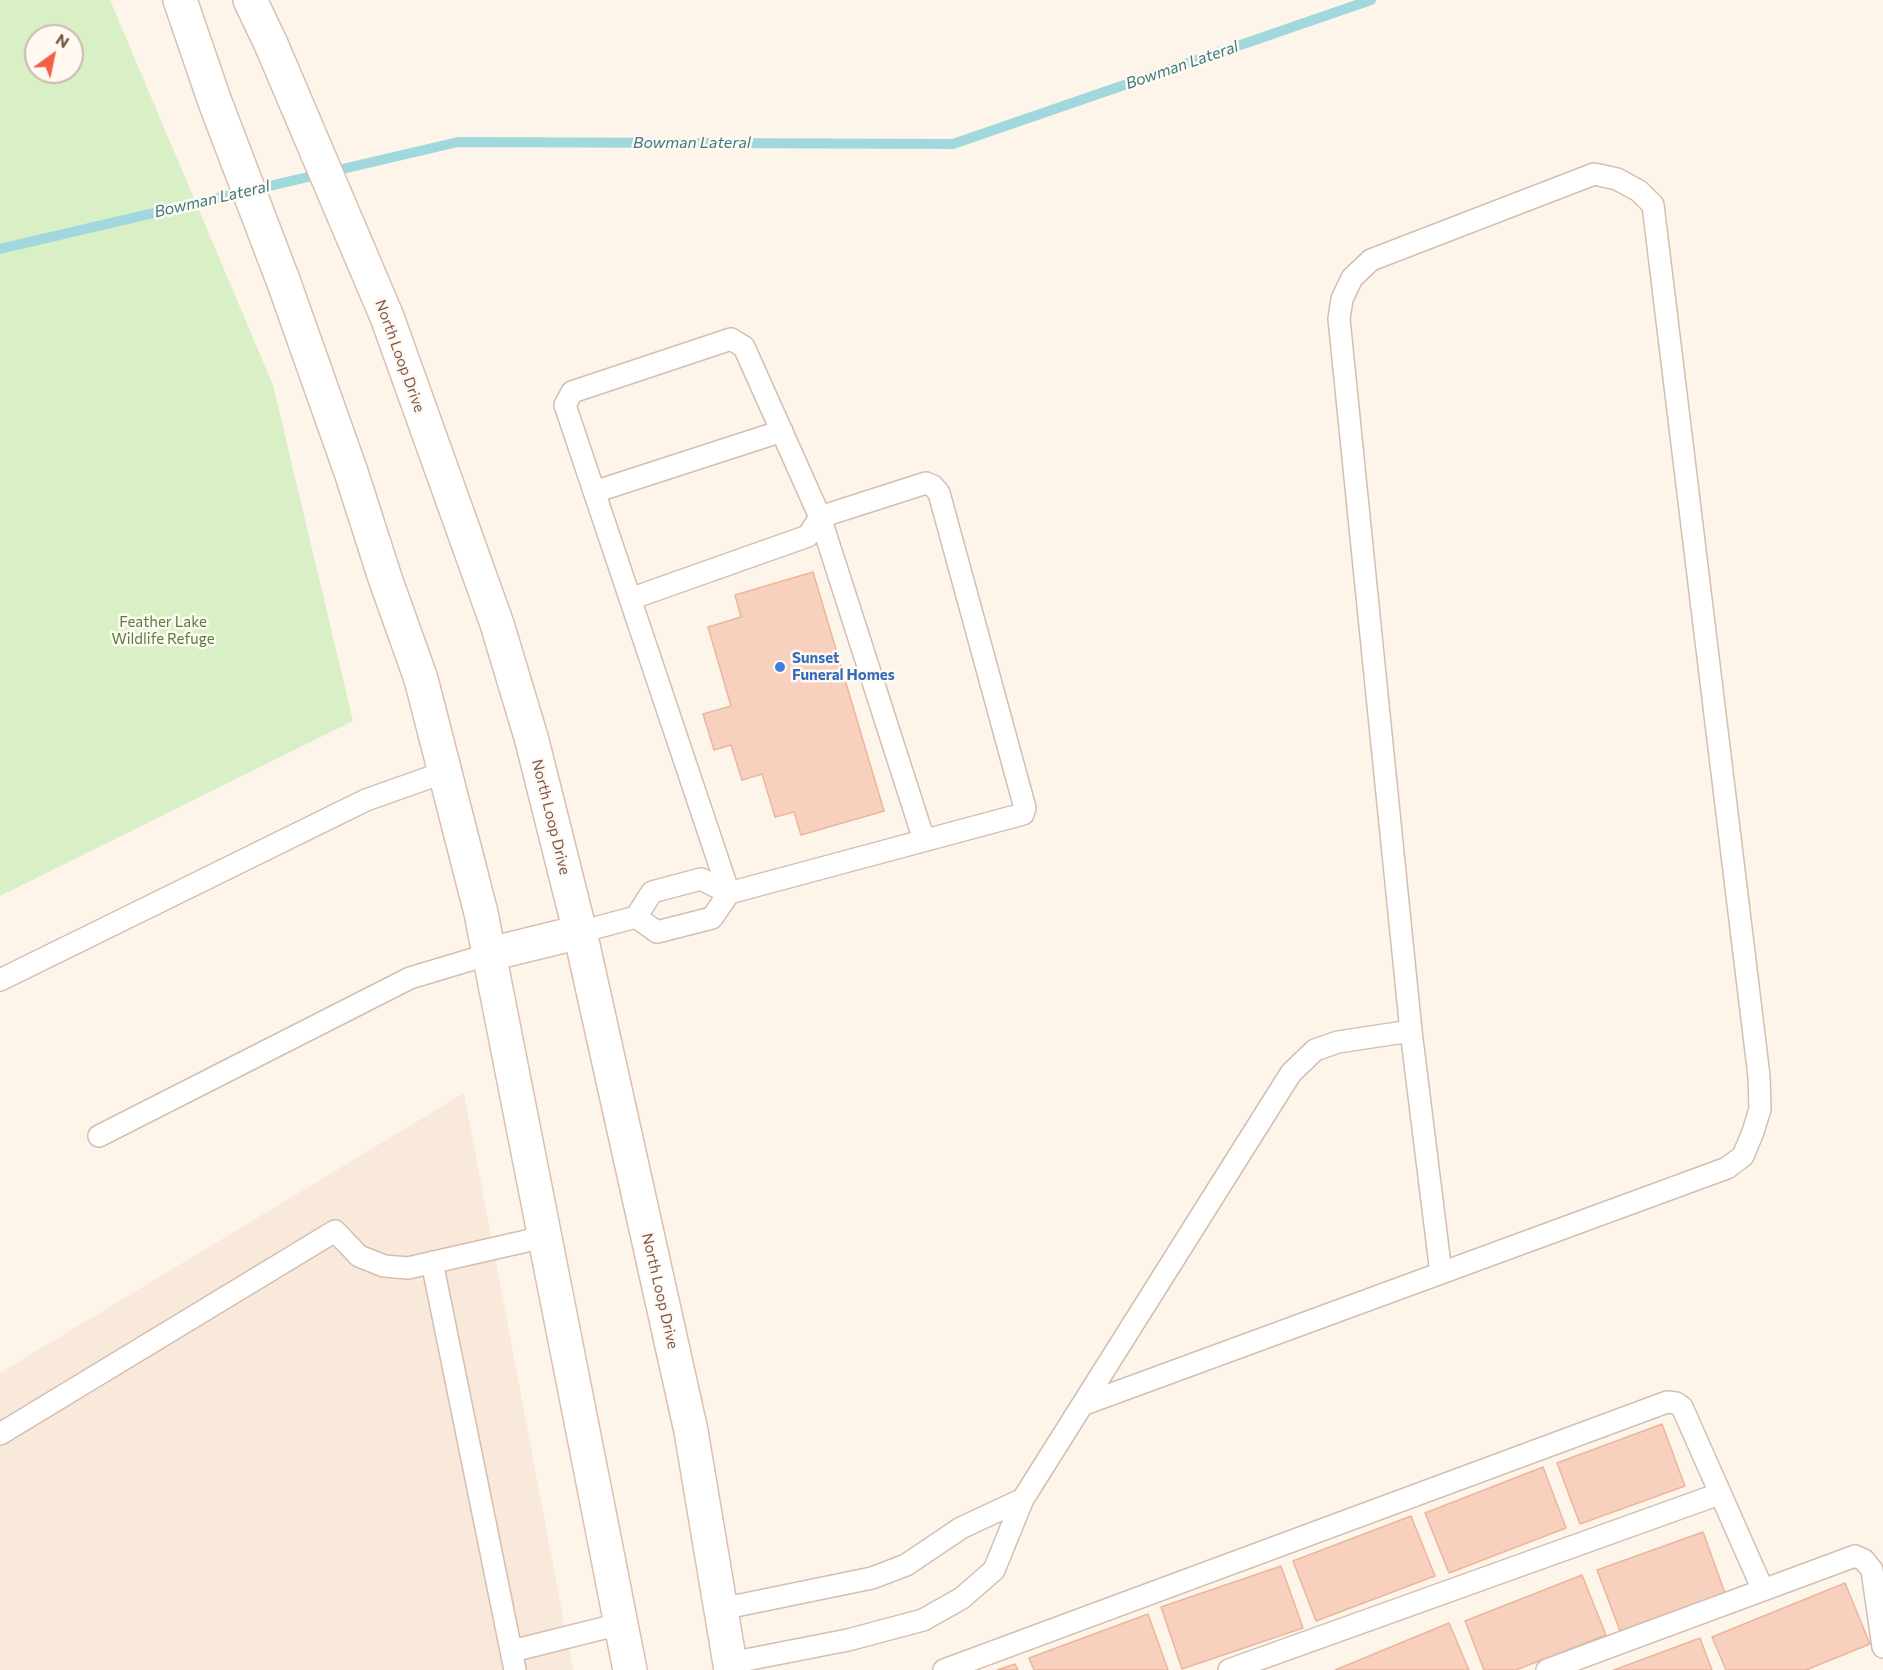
<!DOCTYPE html>
<html>
<head>
<meta charset="utf-8">
<style>
  body { margin:0 }
  #map { position:relative; width:1883px; height:1670px; overflow:hidden; background:#fef5ea; font-family:Commissioner,sans-serif }
  canvas { display:block }
  .north { position:absolute; left:24px; top:24px; width:60px; height:60px; box-sizing:border-box; background:#fff9f2; border:2px solid #cbb9ae; border-radius:50%; rotate:33deg; font-size:16px; font-weight:700; line-height:24px; text-align:center; color:#7d5849 }
  .north::after { content:''; display:block; margin:auto; width:21px; height:27px; background:#f36044; clip-path:polygon(50% 0,100% 100%,50% 72%,0 100%) }
</style>
</head>
<body>
<div id="map">
<canvas width="1883" height="1670"></canvas>
<div class="north">N</div>
</div>
<script>
const g = document.querySelector('canvas').getContext('2d');
g.lineJoin = 'round';
function fill(path, color) {
  g.fillStyle = color;
  g.fill(path, 'evenodd');
}
function shape(rows) {
  const path = new Path2D();
  for (const r of rows) {
    path.moveTo(r[0], r[1]);
    for (let i = 2; i < r.length; i += 2) path.lineTo(r[i], r[i + 1]);
  }
  return path;
}
function strokePath(path, color, width, dash) {
  g.strokeStyle = color;
  g.lineWidth = width;
  g.lineCap = dash ? 'butt' : 'round';
  g.setLineDash(dash || []);
  g.stroke(path);
}
function write(font, color, halo, rows, align = 'center') {
  g.font = font + ' Commissioner,sans-serif';
  g.lineWidth = 5;
  g.setLineDash([]);
  g.textBaseline = 'middle';
  g.strokeStyle = halo;
  g.fillStyle = color;
  for (const [text, x, y, turn = 0] of rows) {
    g.save();
    g.translate(x, y);
    g.rotate((+turn || 0) * Math.PI / 180);
    g.textAlign = isNaN(turn) ? turn : align;
    if (halo) g.strokeText(text, 0, 0);
    g.fillText(text, 0, 0);
    g.restore();
  }
}
const residential = shape([
  [464,1093,573,1670,0,1670,0,1373]
]);
const green = shape([
  [0,0,110,0,273,385,353,721,0,896],
  [36,36,72,36,72,72,36,72]
]);
const stream = shape([
  [0,249,458,142,953,144,1371,0]
]);
const building = shape([
  [813,572,884,811,801,835,794,812,775,817,762,774,742,780,731,745,714,750,703,714,731,706,708,627,741,617,735,595,813,572],
  [1662,1424,1685,1486,1580,1524,1557,1463,1662,1424],
  [1543,1467,1566,1528,1449,1573,1425,1513,1543,1467],
  [1411,1516,1435,1576,1316,1621,1293,1561,1411,1516],
  [1703,1532,1725,1593,1620,1631,1597,1570,1703,1532],
  [1281,1566,1303,1628,1182,1669,1161,1607,1281,1566],
  [1582,1575,1606,1635,1516,1670,1484,1670,1465,1621,1582,1575],
  [1845,1583,1870,1644,1806,1670,1726,1670,1712,1637,1845,1583],
  [1148,1614,1168,1670,1034,1670,1029,1658,1148,1614],
  [1449,1623,1469,1670,1335,1670,1449,1623],
  [1700,1638,1712,1670,1614,1670,1700,1638],
  [1015,1664,1018,1670,997,1670,1015,1664]
]);
const lane = shape([
  [731,339,744,347,820,517,926,483,933,486,939,493,1025,808,1023,814,729,893,565,405,572,392,731,339],
  [594,492,782,431],
  [820,517,924,840],
  [630,599,808,536,820,517],
  [580,932,636,917,652,892,701,879,729,893,712,918,657,932,636,917],
  [0,980,366,800,445,772],
  [99,1136,410,978,490,954],
  [432,1262,515,1670],
  [1082,1405,1727,1168,1743,1156,1753,1132,1760,1109,1759,1076,1653,205,1639,191,1617,179,1594,174,1371,260,1352,278,1342,299,1339,319,1411,1031,1441,1273],
  [0,1434,335,1231,359,1256,384,1266,408,1268,544,1237],
  [1023,1499,1291,1073,1315,1050,1338,1042,1411,1031],
  [721,1609,872,1578,906,1565,961,1528,1023,1499,994,1570,962,1598,923,1620,848,1640,730,1663],
  [512,1651,620,1624],
  [944,1670,1667,1402,1676,1403,1682,1407,1763,1590],
  [1229,1670,1719,1494],
  [1547,1670,1855,1556,1864,1560,1872,1570,1883,1647]
]);
const secondary = shape([
  [180,0,215,102,284,283,351,472,385,578,421,679,481,913,630,1670],
  [250,0,271,44,387,317,497,624,531,737,580,932,691,1431,731,1670],
  [490,954,580,932]
]);
const markers = [
  [780,667,6,"#3f7fe0"]
];
const streetNames = [
  ["North Loop Drive",400,356,70],
  ["North Loop Drive",551,817,76],
  ["North Loop Drive",660,1291,77]
];
const parkNames = [
  ["Feather Lake",163,622],
  ["Wildlife Refuge",163,639]
];
const shopNames = [
  ["Sunset",792,658],
  ["Funeral Homes",792,675]
];
const waterNames = [
  ["Bowman Lateral",1182,65,-19],
  ["Bowman Lateral",692,143],
  ["Bowman Lateral",212,199,-13]
];
fill(residential, '#f9e9da');
fill(green, '#d9efc5');
strokePath(stream, '#a0d8de', 10);
fill(building, '#f7d1be');
strokePath(building, '#ebb69d', 1.5);
strokePath(lane, '#d5beb0', 24);
strokePath(secondary, '#dbbfaf', 36);
strokePath(lane, '#fff', 21);
strokePath(secondary, '#fff', 33);
for (const [x, y, r, color] of markers) {
  const dot = new Path2D();
  dot.arc(x, y, r, 0, 2 * Math.PI);
  g.fillStyle = color;
  g.fill(dot);
  strokePath(dot, '#fff9f2', 2);
}
write('15px', '#7d5849', '#fff9f2', streetNames);
write('15px', '#547e3c', '#fff9f2', parkNames);
write('bold 15px', '#366cbe', '#fff9f2', shopNames, 'left');
write('italic 16px', '#3a7c83', '#fff9f2', waterNames);
</script>
</body>
</html>
